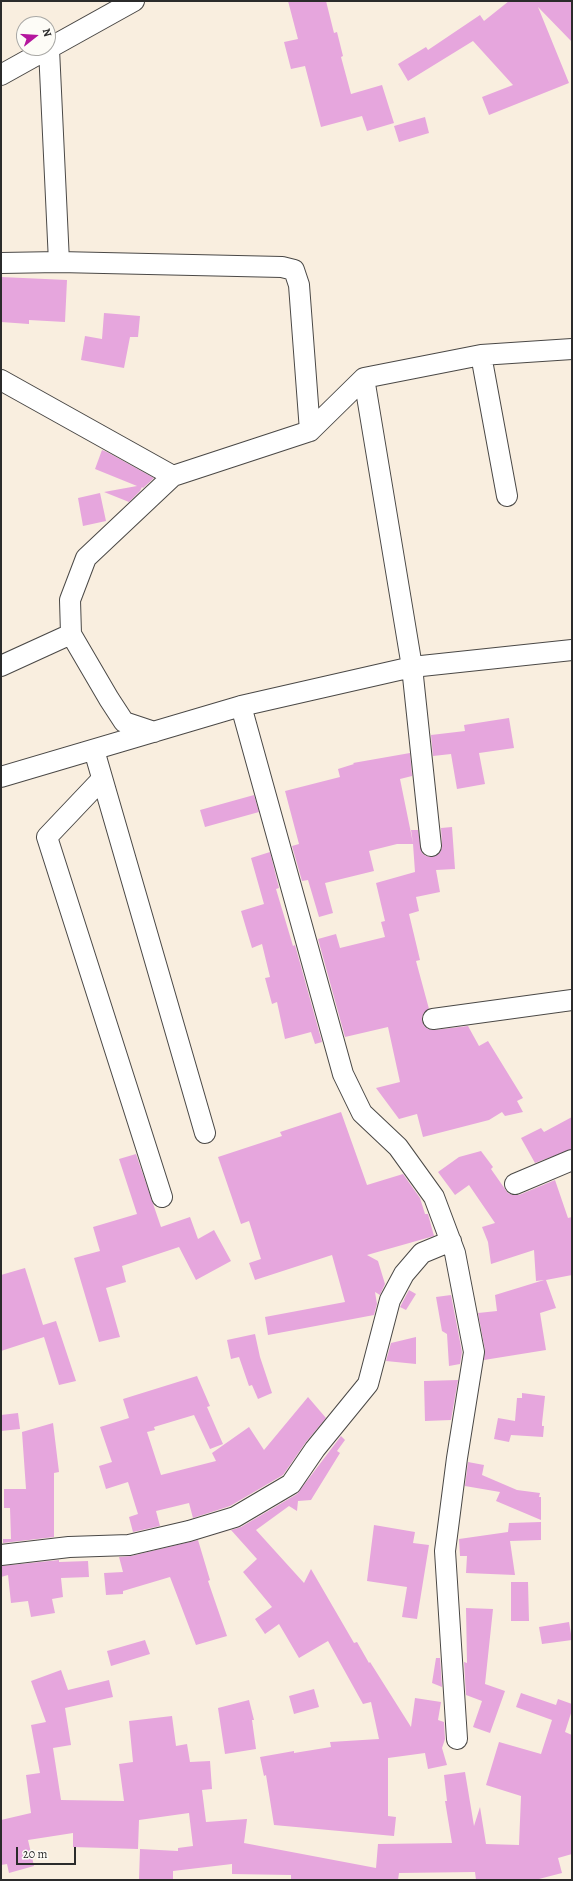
<!DOCTYPE html>
<html>
<head>
<meta charset="utf-8">
<style>
  body { margin:0 }
  #map { position:relative; width:573px; height:1881px; overflow:hidden; background:#f9eedf; font-family:Alegreya,serif }
  canvas { display:block }
  .frame { position:absolute; inset:0; border:2px solid #2b2b2b; pointer-events:none }
  .north { position:absolute; left:16px; top:16px; width:40px; height:40px; box-sizing:border-box; background:#fdfcf7; border:1px solid #a9a8a5; border-radius:50%; rotate:73deg; font-size:11px; font-weight:700; line-height:16px; text-align:center; color:#2b2b2b }
  .north::after { content:''; display:block; margin:auto; width:14px; height:18px; background:#b5179e; clip-path:polygon(50% 0,100% 100%,50% 72%,0 100%) }
  .scale { position:absolute; left:16px; top:1847px; width:60px; height:18px; box-sizing:border-box; border:2px solid #2b2b2b; border-top:0; padding-left:5px; font-size:12px; line-height:14px; white-space:nowrap; color:#2b2b2b; -webkit-text-stroke:3px #fdfcf7; paint-order:stroke }
</style>
</head>
<body>
<div id="map">
<canvas width="573" height="1881"></canvas>
<div class="frame"></div>
<div class="north">N</div>
<div class="scale">20 m</div>
</div>
<script>
const g = document.querySelector('canvas').getContext('2d');
g.lineJoin = 'round';
function fill(path, color) {
  g.fillStyle = color;
  g.fill(path, 'evenodd');
}
function shape(rows) {
  const path = new Path2D();
  for (const r of rows) {
    path.moveTo(r[0], r[1]);
    for (let i = 2; i < r.length; i += 2) path.lineTo(r[i], r[i + 1]);
  }
  return path;
}
function strokePath(path, color, width, dash) {
  g.strokeStyle = color;
  g.lineWidth = width;
  g.lineCap = dash ? 'butt' : 'round';
  g.setLineDash(dash || []);
  g.stroke(path);
}
const building = shape([
  [288,1,326,1,334,33,337,32,343,56,341,57,351,94,382,85,394,123,367,131,362,116,321,127,305,66,291,69,284,42,298,39],
  [509,1,572,1,572,42,538,7,569,83,489,115,482,97,513,85,473,41,408,81,398,64,426,47,428,50,480,15,484,21],
  [425,117,429,133,399,142,394,126],
  [1,277,67,280,65,322,29,320,29,324,1,322],
  [104,313,140,316,138,337,130,337,124,368,81,360,85,336,102,339],
  [102,450,107,452,154,478,143,488,142,487,140,491,129,502,104,492,137,486,95,469],
  [100,493,106,521,83,526,78,498],
  [509,718,514,748,479,753,485,784,457,789,451,754,433,756,431,735,465,731,464,725],
  [410,753,412,776,400,779,413,843,411,830,418,830,422,853,426,856,432,857,437,855,441,851,442,845,441,828,452,827,455,869,436,870,440,892,416,897,419,911,409,914,420,960,416,961,429,1009,423,1014,422,1021,424,1026,428,1029,434,1030,468,1026,479,1046,488,1041,523,1098,517,1101,523,1112,505,1116,502,1112,489,1120,423,1137,417,1114,399,1119,376,1088,400,1082,388,1027,345,1037,318,939,336,934,340,948,385,937,381,922,385,921,376,883,415,872,413,844,397,844,369,851,374,871,325,883,333,913,319,917,308,880,302,881,292,846,299,844,285,791,340,777,338,769,354,764,353,763],
  [254,795,259,812,205,827,200,810],
  [270,852,279,888,276,889,293,946,295,945,322,1042,315,1044,311,1032,285,1039,277,1002,272,1004,265,978,270,977,262,944,252,948,241,911,264,904,251,858],
  [341,1112,367,1185,403,1174,420,1198,425,1214,428,1214,434,1236,367,1255,378,1261,385,1284,380,1295,375,1292,377,1304,374,1315,268,1335,265,1317,345,1302,332,1255,255,1280,249,1263,261,1259,249,1221,241,1224,218,1157,282,1136,280,1132],
  [572,1117,572,1149,535,1163,521,1138,541,1128,544,1132],
  [481,1151,493,1167,491,1169,505,1189,508,1193,513,1195,519,1195,555,1180,568,1218,572,1217,572,1275,546,1280,556,1308,540,1313,546,1350,484,1360,485,1350,478,1313,497,1311,495,1295,544,1280,536,1281,534,1250,491,1264,488,1242,482,1227,495,1223,469,1185,455,1195,438,1172,459,1157],
  [136,1154,161,1227,190,1217,198,1239,214,1230,231,1261,196,1280,179,1247,122,1266,126,1282,106,1288,120,1337,99,1342,74,1258,100,1251,93,1227,137,1214,119,1159],
  [25,1268,43,1325,56,1321,76,1381,59,1385,44,1337,1,1351,1,1275],
  [409,1290,416,1294,406,1310,400,1307],
  [451,1295,462,1352,460,1364,449,1366,447,1334,442,1331,436,1297],
  [255,1334,260,1357,272,1393,258,1399,252,1385,249,1386,239,1357,231,1359,227,1340],
  [416,1337,416,1364,386,1361,391,1343],
  [197,1376,210,1406,207,1407,223,1444,210,1449,194,1415,154,1427,155,1430,147,1432,161,1475,216,1461,212,1453,249,1427,264,1450,308,1397,326,1418,306,1442,283,1475,230,1506,193,1518,189,1503,156,1511,160,1526,133,1532,129,1517,138,1514,128,1482,106,1489,99,1466,112,1462,100,1427,129,1418,123,1399],
  [458,1380,451,1420,425,1421,424,1381],
  [522,1393,545,1396,542,1423,542,1426,544,1426,543,1437,511,1435,509,1442,494,1439,498,1418,515,1421,517,1398,522,1398],
  [18,1413,20,1429,1,1431,1,1415],
  [53,1423,59,1472,54,1473,54,1537,3,1543,3,1539,11,1539,10,1508,4,1508,4,1489,26,1489,22,1432],
  [341,1436,345,1440,337,1451,340,1453,311,1500,298,1501,297,1511,289,1506,256,1530,304,1583,311,1569,354,1643,357,1642,369,1663,370,1662,411,1727,415,1698,441,1702,438,1720,444,1722,445,1739,442,1748,447,1765,428,1769,425,1753,388,1758,388,1816,396,1817,394,1836,274,1825,266,1775,264,1776,260,1757,294,1751,294,1753,331,1747,330,1742,379,1739,371,1702,363,1704,328,1641,299,1658,279,1624,265,1634,255,1619,272,1607,243,1572,257,1559,231,1530,199,1540,241,1527,297,1494],
  [468,1462,484,1465,482,1475,517,1490,540,1493,539,1497,541,1497,541,1520,496,1501,500,1492,465,1486],
  [541,1522,541,1540,510,1541,515,1575,466,1573,467,1556,460,1556,459,1539,508,1532,509,1523],
  [374,1525,415,1532,413,1543,429,1545,417,1619,402,1617,407,1587,367,1581],
  [198,1540,210,1580,208,1581,227,1636,196,1645,170,1577,123,1591,123,1594,106,1595,104,1573,123,1572,119,1557,131,1556],
  [59,1560,59,1562,88,1561,89,1577,61,1578,63,1597,52,1599,55,1613,31,1617,28,1601,11,1603,8,1575,1,1577,1,1566],
  [511,1582,528,1582,529,1621,511,1621],
  [466,1608,493,1609,485,1684,505,1691,490,1733,473,1727,482,1701,466,1695,464,1662,467,1663],
  [569,1622,572,1640,542,1644,539,1627],
  [145,1640,150,1654,111,1666,107,1651],
  [436,1658,440,1658,442,1687,432,1683],
  [61,1670,68,1690,109,1680,113,1697,65,1708,71,1745,53,1748,61,1800,124,1801,119,1764,133,1762,129,1721,172,1716,176,1746,187,1744,190,1762,210,1761,212,1789,202,1790,206,1822,247,1819,244,1843,376,1868,378,1844,452,1843,445,1801,447,1801,444,1775,465,1772,474,1826,480,1807,486,1844,519,1845,521,1796,486,1785,499,1742,541,1754,552,1720,516,1707,521,1693,556,1705,558,1699,572,1704,572,1710,565,1732,572,1735,572,1854,558,1858,562,1873,535,1880,476,1880,475,1872,399,1873,398,1880,291,1880,291,1875,232,1874,232,1864,173,1871,173,1880,139,1880,140,1849,178,1851,178,1848,193,1846,189,1813,139,1820,138,1849,73,1847,73,1833,28,1840,34,1866,9,1873,7,1864,1,1865,1,1820,31,1813,26,1775,40,1773,31,1725,46,1722,31,1681],
  [314,1689,319,1707,294,1714,289,1696],
  [249,1700,254,1720,252,1720,256,1749,225,1754,218,1708]
]);
const minor = shape([
  [49,49,59,262],
  [1,75,134,1],
  [1,263,59,262,282,267,294,270,299,285,310,431],
  [481,355,507,496],
  [364,378,412,667,431,846],
  [1,380,173,476],
  [1,666,71,634],
  [241,706,343,1074,362,1113,398,1147,434,1197,455,1253,474,1352,457,1458,445,1551,457,1739],
  [154,732,124,722,109,699,71,634,70,600,86,558,173,476,310,431,364,378,481,355,572,349],
  [94,750,205,1133],
  [1,777,241,706,412,667,572,650],
  [102,779,47,837,162,1197],
  [433,1019,572,1000],
  [515,1184,572,1160],
  [1,1555,69,1547,129,1545,189,1531,235,1517,291,1484,315,1449,368,1384,390,1300,404,1274,422,1253,451,1241]
]);
fill(building, '#e6a6dd');
strokePath(minor, '#4a4846', 22);
strokePath(minor, '#fff', 20);
</script>
</body>
</html>
